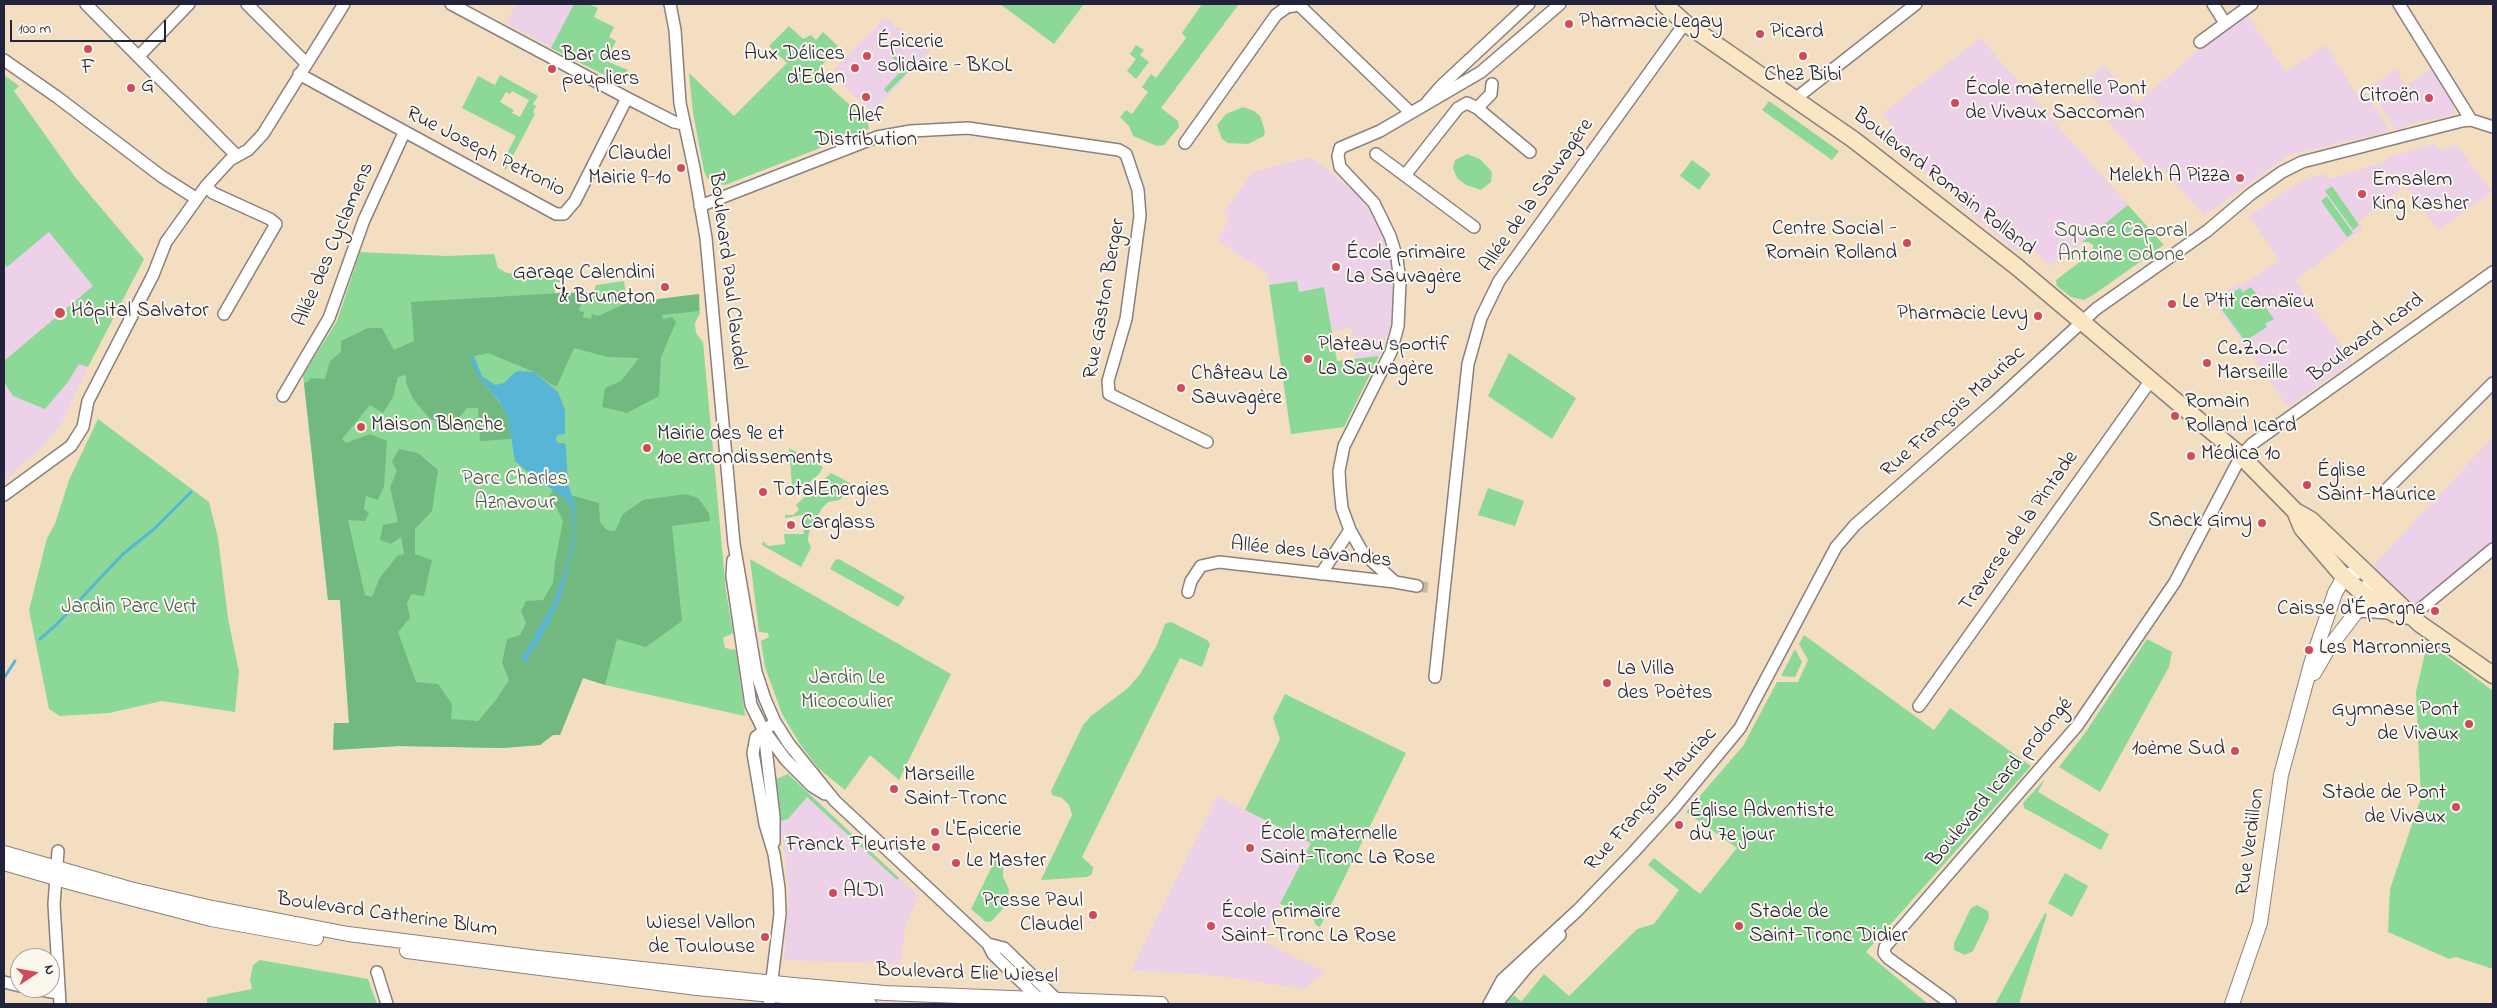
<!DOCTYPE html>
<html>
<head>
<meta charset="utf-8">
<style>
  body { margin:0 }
  #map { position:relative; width:2497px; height:1008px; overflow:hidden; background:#f3dec1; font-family:"Indie Flower",sans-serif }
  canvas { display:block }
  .frame { position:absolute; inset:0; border:5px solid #22223b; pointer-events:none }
  .north { position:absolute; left:10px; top:948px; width:50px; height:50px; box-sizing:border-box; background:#fbf7ec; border:1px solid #a4a2a5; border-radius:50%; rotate:78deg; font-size:14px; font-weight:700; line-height:20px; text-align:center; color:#22223b }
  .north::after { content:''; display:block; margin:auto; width:18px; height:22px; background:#d1495b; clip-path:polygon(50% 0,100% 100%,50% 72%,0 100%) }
  .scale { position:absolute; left:10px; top:20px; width:156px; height:22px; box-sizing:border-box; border:2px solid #22223b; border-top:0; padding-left:6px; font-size:15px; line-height:18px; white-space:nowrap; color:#22223b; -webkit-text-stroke:4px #fbf7ec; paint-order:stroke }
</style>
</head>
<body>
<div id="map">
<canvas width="2497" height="1008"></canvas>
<div class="frame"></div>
<div class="north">N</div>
<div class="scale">100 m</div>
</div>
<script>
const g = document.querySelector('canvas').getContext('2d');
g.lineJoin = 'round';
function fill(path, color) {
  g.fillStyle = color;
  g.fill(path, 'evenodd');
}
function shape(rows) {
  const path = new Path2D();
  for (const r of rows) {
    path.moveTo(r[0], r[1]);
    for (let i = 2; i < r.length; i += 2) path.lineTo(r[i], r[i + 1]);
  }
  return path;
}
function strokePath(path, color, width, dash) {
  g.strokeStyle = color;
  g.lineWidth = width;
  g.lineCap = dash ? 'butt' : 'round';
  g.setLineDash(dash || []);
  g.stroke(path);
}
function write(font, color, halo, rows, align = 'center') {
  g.font = font + ' "Indie Flower",sans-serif';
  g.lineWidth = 4;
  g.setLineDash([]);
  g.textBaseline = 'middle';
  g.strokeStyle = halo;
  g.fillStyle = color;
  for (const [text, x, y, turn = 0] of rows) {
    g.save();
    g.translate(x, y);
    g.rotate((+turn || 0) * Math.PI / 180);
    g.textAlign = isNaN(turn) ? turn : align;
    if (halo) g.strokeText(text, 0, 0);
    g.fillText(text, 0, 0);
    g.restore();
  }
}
const built = shape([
  [516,4,574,4,551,48,506,23],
  [2247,15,2286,72,2326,45,2357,95,2364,91,2390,131,2289,155,2204,216,2162,168,2154,175,2103,115,2105,112,2082,84,2104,65,2138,103,2204,45],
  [885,18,930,51,872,112,830,74],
  [1980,38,2128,205,2097,232,2049,266,2028,242,2017,252,1959,204,1963,199,1937,168,1928,175,1890,131,1893,128,1882,114],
  [2433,67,2454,101,2454,114,2406,125,2397,131,2369,88,2396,69,2406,86],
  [4,75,19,86,14,91,75,177,144,259,88,367,61,425,39,450,4,481],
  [2434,144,2441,150,2457,145,2492,192,2438,230,2405,185,2358,222,2363,228,2295,281,2352,362,2288,407,2213,301,2238,283,2241,286,2279,260,2249,216,2302,180,2324,174,2328,179,2382,163,2389,157],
  [1306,158,1315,160,1361,198,1380,230,1389,253,1393,282,1392,313,1389,330,1379,356,1356,359,1352,327,1332,331,1324,287,1299,292,1297,281,1269,285,1267,273,1218,241,1229,219,1223,214,1253,172],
  [2493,437,2493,546,2424,602,2413,603,2371,568],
  [788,774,919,896,906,923,900,964,784,960,789,893,776,779],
  [1217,796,1311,843,1262,941,1325,972,1305,989,1220,976,1131,970]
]);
const green = shape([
  [574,4,589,4,598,8,594,17,614,27,609,37,616,41,606,61,628,70,620,83,551,48],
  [1000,4,1084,4,1054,44],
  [1202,4,1239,4,1161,108,1178,121,1179,127,1164,145,1157,146,1133,136,1129,126,1120,117,1126,110,1132,114,1148,92,1142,87,1151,74,1156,78,1186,38,1182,33],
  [789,26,803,39,811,35,816,40,823,32,838,46,815,74,867,120,869,129,725,185,714,183,707,178,704,171,693,113,689,73,734,116,787,63,769,46],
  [1136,45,1144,50,1140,55,1149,62,1136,79,1127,71,1136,59,1130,54],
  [892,54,910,66,911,69,887,93,884,89,904,68,891,56],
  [4,75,19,86,14,91,75,177,144,259,88,367,79,364,68,382,45,409,13,396,4,382,4,361,93,286,49,232,7,267,4,263],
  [500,75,538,96,533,104,536,106,533,112,535,114,506,169,500,167,516,136,462,108,478,76,495,85],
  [512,91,529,100,520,117,512,113,514,110,500,102,506,92,510,94],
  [1769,101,1839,151,1832,160,1762,110],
  [1243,107,1254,111,1260,116,1265,131,1264,136,1248,144,1228,143,1222,139,1217,125,1226,114],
  [1467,154,1480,159,1492,172,1491,182,1481,190,1466,185,1457,178,1453,168,1455,160],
  [1692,160,1711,174,1699,190,1680,176],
  [2332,186,2359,225,2353,230,2325,191],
  [2327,196,2353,233,2347,237,2321,201],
  [2128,205,2164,245,2093,295,2084,300,2071,297,2057,286,2056,280,2093,252,2093,245,2088,242,2082,242],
  [360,252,447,256,494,254,498,268,507,273,560,278,560,282,554,283,555,293,594,292,596,285,624,281,627,303,699,294,700,313,695,323,696,333,703,342,726,591,733,633,723,638,725,648,736,650,745,716,605,685,583,678,560,735,553,735,540,745,502,748,399,746,333,750,334,723,349,723,340,600,328,600,303,375,337,321],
  [1297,281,1299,292,1324,287,1337,361,1379,356,1344,427,1291,434,1269,285],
  [2251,287,2274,319,2265,324,2267,327,2245,341,2217,303,2240,288,2243,292],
  [1509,353,1576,398,1552,439,1488,396],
  [98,419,209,502,218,538,228,618,239,672,235,712,162,701,109,713,60,716,49,709,29,610,47,538,55,524,69,480],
  [789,448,823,467,819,474,793,497],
  [831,473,850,483,840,500,828,502,822,508,809,532,808,540,811,548,801,567,762,545,763,541,768,546,785,544,784,534,804,534,802,515,785,518,785,515,793,515,799,510,796,505],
  [1488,488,1524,501,1515,526,1478,515],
  [750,559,951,674,899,780,870,755,845,790,818,768,800,744,782,714,765,667,761,641,769,637,768,633,759,632],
  [839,559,905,597,898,607,830,569,835,560],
  [1171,622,1207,640,1210,644,1202,667,1180,658,1082,857,1093,867,1092,874,1087,877,1041,880,1072,815,1069,805,1062,798,1052,795,1051,791,1083,725,1091,716,1128,688,1140,674,1156,647,1165,624],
  [1804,635,1934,730,1950,708,2031,766,1866,952,1928,1004,1505,1004,1514,995,1521,1002,1544,974,1569,996,1637,929,1654,924,1679,890,1648,865,1654,858,1700,894,1737,848,1686,812,1743,746,1777,682,1798,682,1808,660,1799,644],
  [2147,639,2172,652,2169,667,2100,792,2059,767,2085,733],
  [2434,647,2493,691,2493,969,2456,957,2449,959,2388,932,2390,889,2421,798,2416,692,2426,649],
  [1795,649,1802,662,1795,677,1781,676],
  [1285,694,1406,753,1320,927,1316,925,1312,916,1280,904,1311,843,1245,810,1280,739,1273,718],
  [788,774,899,878,897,880,807,797,788,819,781,821,776,779],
  [2045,779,2038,792,2109,834,2101,850,2024,808,2023,803],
  [996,858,1003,862,1003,877,1009,890,1008,898,1007,904,992,921,986,922,971,909],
  [2065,873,2088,886,2072,917,2048,903],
  [1977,905,1988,911,1989,918,1973,951,1965,955,1954,950,1954,943,1971,908],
  [2045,913,2047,914,2019,1004,1995,1004],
  [260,960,368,979,377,1004,207,1004,207,998,252,989,250,980,253,965]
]);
const forest = shape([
  [561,293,583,293,579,311,584,312,583,317,591,319,592,314,598,316,627,303,699,294,699,311,662,315,663,319,672,317,676,322,661,357,659,396,627,413,602,407,605,388,621,381,639,358,608,357,574,348,557,386,552,385,534,372,488,353,471,357,480,379,504,408,510,423,511,439,480,441,478,408,467,408,453,426,430,419,413,399,406,383,406,375,398,377,393,397,383,413,370,405,342,439,346,443,370,434,387,441,384,486,378,500,366,496,364,509,369,513,365,521,348,520,365,595,372,597,379,579,397,556,404,554,401,537,391,544,380,540,383,525,398,522,390,487,397,471,392,461,399,449,418,453,438,470,432,511,415,529,415,554,432,560,424,596,411,594,407,604,410,618,398,632,416,682,438,684,452,704,451,719,478,721,496,700,509,680,502,663,507,639,520,635,526,623,521,611,526,601,543,600,553,583,555,562,563,521,556,506,547,500,553,490,599,503,600,522,607,530,615,531,623,514,643,500,686,494,698,498,709,513,710,521,672,526,682,621,646,647,617,639,605,685,583,678,560,735,553,735,540,745,502,748,399,746,333,750,334,723,349,723,340,600,328,600,304,383,308,382,311,378,325,379,330,361,341,352,341,341,368,328,382,328,394,350,414,341,411,302]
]);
const water = shape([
  [474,356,482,376,495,385,504,383,514,373,519,371,534,372,558,392,565,410,565,434,557,435,556,440,558,443,565,443,566,448,568,484,575,505,574,543,560,599,545,630,525,663,521,660,554,602,568,561,573,533,571,506,566,499,531,475,515,461,508,418,500,402,480,379,473,366,471,357]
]);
const stream = shape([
  [40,639,56,625,123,554,154,529,191,492],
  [4,678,15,661]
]);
const minorTunnel = shape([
  [1417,586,1431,588]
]);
const minor = shape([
  [86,4,237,156],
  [247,4,306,63],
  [451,4,627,98,674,122,684,124],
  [670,4,675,30,680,103,694,168,706,238,734,544,756,672,765,699,775,722,789,744,835,801,988,944,993,954,1038,998],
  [2213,4,2225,23],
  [2399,4,2471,120],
  [2200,42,2252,4],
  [139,56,189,4],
  [4,60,57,97,161,176,197,199],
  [299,74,556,214,564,214,575,201,627,98],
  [1492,84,1491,94,1477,108,1530,152],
  [1795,99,1916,4],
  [1428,101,1441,86,1529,4],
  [1185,143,1276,15,1287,7,1299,5,1411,113],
  [1376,154,1474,227],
  [1406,174,1458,108,1467,103,1477,108],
  [206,186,213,193,270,219,276,224,224,314],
  [700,206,877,137,911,131,968,128,1119,150,1126,154,1138,190,1140,216,1126,319,1108,381,1109,394,1207,442],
  [283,396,329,318,364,220,404,133],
  [2388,488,2493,383],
  [4,495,71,446,83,427,88,401,153,275,166,242,206,186,230,160,248,150,263,134,344,4],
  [733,560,732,576,751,705,763,729,786,760,812,786,825,794],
  [1321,574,1350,530],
  [1395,582,1363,553,1350,530,1342,508,1340,488,1339,471,1344,446,1391,352,1398,326,1400,283,1397,258,1390,236,1374,203,1340,167,1338,156,1340,148,1380,131,1481,72,1560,4],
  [1188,592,1191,581,1201,566,1219,562,1395,582,1417,586],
  [2357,611,2390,613],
  [2412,616,2493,549],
  [1435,677,1468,364,1481,318,1499,281,1685,23],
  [1919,706,2151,380],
  [764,731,774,817,774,842],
  [58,851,54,904,60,1004],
  [988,944,1004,948,1055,998],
  [377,972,387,1004],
  [4,982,20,986],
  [29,988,58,993],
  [1498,1002,1528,966,1560,935],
  [1950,1003,1888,958,1884,953,1885,947,2077,726,2175,582,2241,456,2252,444,2493,272],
  [769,1004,780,914,779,888,774,854,765,824,753,753,756,737,775,722],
  [1489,1004,1502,980,1578,910,1631,855,1673,809,1740,728,1836,547,1855,525,1995,402,2096,309,2207,231,2251,194,2282,172,2302,162,2462,121,2471,120,2493,127]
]);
const tertiary = shape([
  [2314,673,2328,649,2357,611,2368,586],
  [4,853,130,889,208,907,348,934,538,958,793,985,885,993,1161,1004],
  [4,863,80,885,211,919,316,938],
  [407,951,697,988,869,1004],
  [2232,1004,2260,923,2281,775,2311,664,2335,593,2344,577,2362,570]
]);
const secondary = shape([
  [1664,4,1685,23,1854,140,2017,267,2241,456,2295,511,2311,520,2420,624,2493,675],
  [2295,511,2302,528,2344,577,2365,595,2395,614,2410,616]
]);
const markers = [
  [1569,24,5,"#d1495b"],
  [1760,34,5,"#d1495b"],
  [88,49,5,"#d1495b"],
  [867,56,5,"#d1495b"],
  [1803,56,5,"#d1495b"],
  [855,68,5,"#d1495b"],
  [552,69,5,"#d1495b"],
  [131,88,5,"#d1495b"],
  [866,97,5,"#d1495b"],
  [2429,98,5,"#d1495b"],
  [1955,103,5,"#d1495b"],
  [681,168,5,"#d1495b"],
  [2240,178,5,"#d1495b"],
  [2362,194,5,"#d1495b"],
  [1907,243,5,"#d1495b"],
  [1336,267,5,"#d1495b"],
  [665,287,5,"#d1495b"],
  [2172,304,5,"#d1495b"],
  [60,313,6,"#d1495b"],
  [2038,316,5,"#d1495b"],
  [1308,359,5,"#d1495b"],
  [2207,363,5,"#d1495b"],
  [1181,388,5,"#d1495b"],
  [2175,416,5,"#d1495b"],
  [361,427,5,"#d1495b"],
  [647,448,5,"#d1495b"],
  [2191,456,5,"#d1495b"],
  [2307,485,5,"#d1495b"],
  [763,492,5,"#d1495b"],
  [2262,523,5,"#d1495b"],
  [791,525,5,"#d1495b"],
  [2435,611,5,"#d1495b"],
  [2309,650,5,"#d1495b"],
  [1607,683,5,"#d1495b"],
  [2469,724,5,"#d1495b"],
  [2235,751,5,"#d1495b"],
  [894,789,5,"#d1495b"],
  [2456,807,5,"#d1495b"],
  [1679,825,5,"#d1495b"],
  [935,832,5,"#d1495b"],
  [936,847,5,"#d1495b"],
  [1250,848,5,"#d1495b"],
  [956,863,5,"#d1495b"],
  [833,893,5,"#d1495b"],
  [1093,915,5,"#d1495b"],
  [1211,926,5,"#d1495b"],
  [1739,926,5,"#d1495b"],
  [765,937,5,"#d1495b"]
];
const poiNames = [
  ["Pharmacie Legay",1579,24],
  ["Picard",1770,34],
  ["Épicerie",877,44],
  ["solidaire - BKOL",877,68],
  ["Aux Délices",845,56,"right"],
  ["d'Eden",845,80,"right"],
  ["Bar des",562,57],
  ["peupliers",562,81],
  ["F",88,70,"center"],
  ["Chez Bibi",1803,77,"center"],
  ["G",141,88],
  ["École maternelle Pont",1965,91],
  ["de Vivaux Saccoman",1965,115],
  ["Citroën",2419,98,"right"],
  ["Alef",866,118,"center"],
  ["Distribution",866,142,"center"],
  ["Claudel",671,156,"right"],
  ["Mairie 9-10",671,180,"right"],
  ["Melekh A Pizza",2230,178,"right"],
  ["Emsalem",2372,182],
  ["King Kasher",2372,206],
  ["Centre Social -",1897,231,"right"],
  ["Romain Rolland",1897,255,"right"],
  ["École primaire",1346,255],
  ["La Sauvagère",1346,279],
  ["Garage Calendini",655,275,"right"],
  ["& Bruneton",655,299,"right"],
  ["Le P’tit camaïeu",2182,304],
  ["Hôpital Salvator",71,313],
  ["Pharmacie Levy",2028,316,"right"],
  ["Plateau sportif",1318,347],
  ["La Sauvagère",1318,371],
  ["Ce.Z.O.C",2217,351],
  ["Marseille",2217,375],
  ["Château La",1191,376],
  ["Sauvagère",1191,400],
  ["Romain",2185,404],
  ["Rolland Icard",2185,428],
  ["Maison Blanche",371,427],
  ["Mairie des 9e et",657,436],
  ["10e arrondissements",657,460],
  ["Médica 10",2201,456],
  ["Église",2317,473],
  ["Saint-Maurice",2317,497],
  ["TotalEnergies",773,492],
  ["Snack Gimy",2252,523,"right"],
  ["Carglass",801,525],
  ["Caisse d'Épargne",2425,611,"right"],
  ["Les Marronniers",2319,650],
  ["La Villa",1617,671],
  ["des Poètes",1617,695],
  ["Gymnase Pont",2459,712,"right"],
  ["de Vivaux",2459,736,"right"],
  ["10ème Sud",2225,751,"right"],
  ["Marseille",904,777],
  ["Saint-Tronc",904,801],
  ["Stade de Pont",2446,795,"right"],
  ["de Vivaux",2446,819,"right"],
  ["Église Adventiste",1689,813],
  ["du 7e jour",1689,837],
  ["L'Epicerie",945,832],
  ["École maternelle",1260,836],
  ["Saint-Tronc La Rose",1260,860],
  ["Franck Fleuriste",926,847,"right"],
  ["Le Master",966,863],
  ["ALDI",843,893],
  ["Presse Paul",1083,903,"right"],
  ["Claudel",1083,927,"right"],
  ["École primaire",1221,914],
  ["Saint-Tronc La Rose",1221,938],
  ["Stade de",1749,914],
  ["Saint-Tronc Didier",1749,938],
  ["Wiesel Vallon",755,925,"right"],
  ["de Toulouse",755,949,"right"]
];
const streetNames = [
  ["Rue Joseph Petronio",485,153,27],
  ["Boulevard Romain Rolland",1943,183,38],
  ["Allée de la Sauvagère",1538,196,-55],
  ["Allée des Cyclamens",335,245,-67],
  ["Boulevard Paul Claudel",726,271,83],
  ["Rue Gaston Berger",1106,299,-80],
  ["Boulevard Icard",2367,339,-36],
  ["Rue François Mauriac",1954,413,-42],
  ["Traverse de la Pintade",2020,532,-55],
  ["Allée des Lavandes",1311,554,6],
  ["Boulevard Icard prolongé",2001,783,-50],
  ["Rue François Mauriac",1652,800,-48],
  ["Rue Verdillon",2252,842,-82],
  ["Boulevard Catherine Blum",387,916,8],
  ["Boulevard Elie Wiesel",967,975,2]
];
const parkNames = [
  ["Square Caporal",2121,233],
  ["Antoine Odone",2121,257],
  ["Parc Charles",515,481],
  ["Aznavour",515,505],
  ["Jardin Parc Vert",129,609],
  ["Jardin Le",847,680],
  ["Micocoulier",847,704]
];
fill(built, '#edd1e9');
fill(green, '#8cd997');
fill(forest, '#71b980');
fill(water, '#57b6d5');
strokePath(stream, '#57b6d5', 3);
strokePath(minorTunnel, '#c9b8a6', 11, [11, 5.5]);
strokePath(minor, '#8a807e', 14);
strokePath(tertiary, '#8a807e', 16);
strokePath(secondary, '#8a807e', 19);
strokePath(minor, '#fff', 11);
strokePath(tertiary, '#fff', 14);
strokePath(secondary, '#fbe6c4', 16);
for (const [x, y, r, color] of markers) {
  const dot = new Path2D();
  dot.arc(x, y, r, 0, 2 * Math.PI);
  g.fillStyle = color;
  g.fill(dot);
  strokePath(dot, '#fbf7ec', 2);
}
write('21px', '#22223b', '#fbf7ec', poiNames, 'left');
write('21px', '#22223b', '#fbf7ec', streetNames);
write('21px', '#425957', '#fbf7ec', parkNames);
</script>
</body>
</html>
